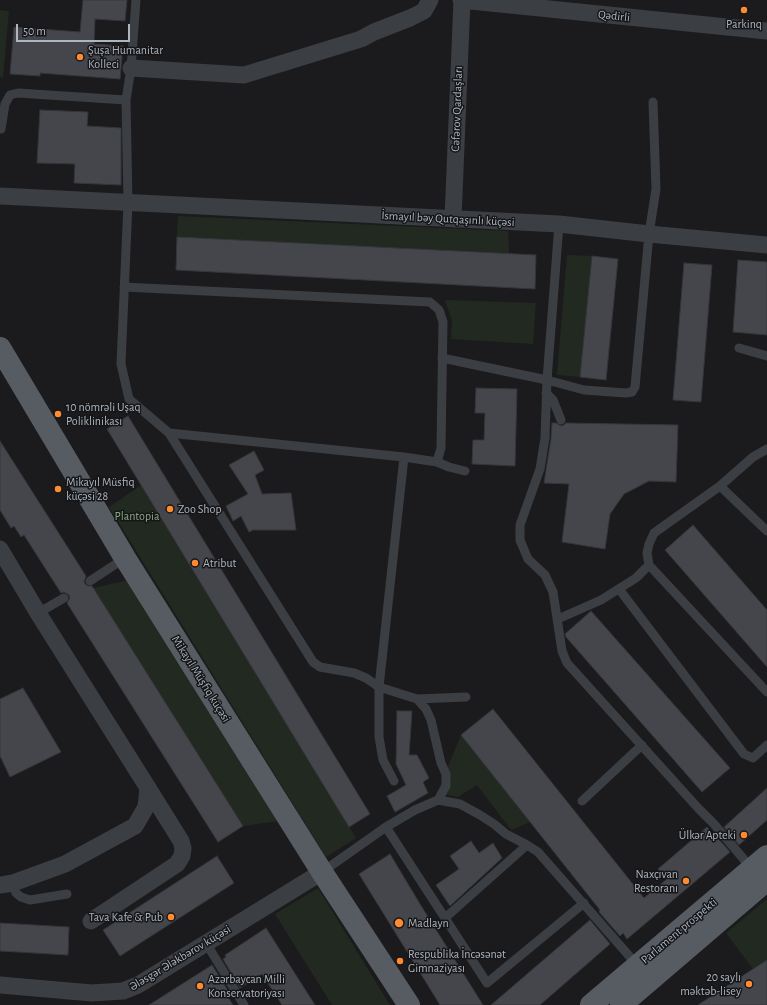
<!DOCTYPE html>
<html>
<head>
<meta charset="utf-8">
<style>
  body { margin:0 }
  #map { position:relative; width:767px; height:1005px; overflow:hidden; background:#1b1b1d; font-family:"Alegreya Sans",sans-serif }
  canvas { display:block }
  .scale { position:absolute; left:16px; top:24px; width:114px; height:18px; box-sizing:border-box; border:2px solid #acb6be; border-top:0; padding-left:5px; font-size:12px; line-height:14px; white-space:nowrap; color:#acb6be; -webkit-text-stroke:3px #161619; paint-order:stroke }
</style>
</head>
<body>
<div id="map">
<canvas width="767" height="1005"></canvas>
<div class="scale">50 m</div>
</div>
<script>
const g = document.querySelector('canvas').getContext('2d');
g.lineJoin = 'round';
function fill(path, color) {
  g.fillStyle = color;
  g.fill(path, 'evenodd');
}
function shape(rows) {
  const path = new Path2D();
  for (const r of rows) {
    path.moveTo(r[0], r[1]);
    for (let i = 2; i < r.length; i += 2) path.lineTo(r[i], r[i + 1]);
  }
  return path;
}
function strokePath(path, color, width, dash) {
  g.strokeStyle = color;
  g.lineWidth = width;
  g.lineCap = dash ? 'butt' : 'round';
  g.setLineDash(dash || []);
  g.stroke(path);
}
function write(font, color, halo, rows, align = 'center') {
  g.font = font + ' "Alegreya Sans",sans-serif';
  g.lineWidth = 3;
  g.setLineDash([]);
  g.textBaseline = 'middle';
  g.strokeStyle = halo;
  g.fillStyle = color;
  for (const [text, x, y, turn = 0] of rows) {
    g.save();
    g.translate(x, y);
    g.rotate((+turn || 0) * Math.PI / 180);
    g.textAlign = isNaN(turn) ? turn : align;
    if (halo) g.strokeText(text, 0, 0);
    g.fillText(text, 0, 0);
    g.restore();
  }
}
const green = shape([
  [0,10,9,11,3,78,0,77],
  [178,216,508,231,509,254,177,237],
  [567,255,592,256,580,377,557,375],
  [445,300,536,303,533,344,451,339,452,321],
  [141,485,356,838,326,857,109,507],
  [129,580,278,821,243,826,93,588],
  [461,735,530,822,511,830,477,785,458,797,437,793],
  [318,888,390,1005,332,1005,275,914],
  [767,899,767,960,753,969,726,933]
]);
const building = shape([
  [83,0,127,0,125,21,95,19,94,44,123,46,120,79,40,73,40,76,10,74,14,27,80,32,83,0],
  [40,110,88,112,87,126,121,128,121,185,74,183,75,164,37,163,40,110],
  [177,237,536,255,535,289,176,270,177,237],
  [592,256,618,259,606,380,580,377,592,256],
  [738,260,767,262,767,335,733,332,738,260],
  [684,263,712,265,701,402,673,400,684,263],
  [476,388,517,389,515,466,472,464,473,440,484,440,485,413,475,413,476,388],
  [128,416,370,814,349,827,107,429,128,416],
  [552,423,556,423,561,426,564,425,566,423,678,425,676,482,649,481,624,494,610,514,605,549,562,542,569,484,544,483,551,439,552,423],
  [0,441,86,576,84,581,85,584,88,586,92,586,243,826,218,842,67,603,70,598,69,595,64,592,61,593,24,535,21,537,14,526,11,528,0,510,0,441],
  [254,451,264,470,255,475,262,494,291,493,296,530,253,530,249,532,241,516,233,521,226,506,248,494,229,465,254,451],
  [693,525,767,610,767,667,665,550,693,525],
  [591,611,730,768,702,792,566,637,565,634,591,611],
  [23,688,61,752,10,777,0,756,0,699,23,688],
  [493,709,644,898,667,879,658,869,707,827,714,836,715,835,730,852,627,939,623,933,620,936,599,912,600,910,461,735,493,709],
  [397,711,412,711,409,755,417,755,429,778,423,782,428,793,395,812,387,796,406,785,396,764,397,711],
  [767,788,767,820,739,845,724,827,767,788],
  [471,841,479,853,493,843,502,858,450,906,436,885,459,869,450,856,471,841],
  [390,854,420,904,483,1005,440,1005,359,874,390,854],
  [217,856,234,883,120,956,103,930,217,856],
  [590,920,610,944,540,1005,491,1005,590,920],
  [0,923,69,927,68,955,0,951,0,923],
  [266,928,315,1005,282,1005,262,974,240,988,223,959,226,957,225,955,266,928],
  [767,960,767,1005,698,1005,753,969,767,960],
  [212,965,230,994,227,996,233,1005,149,1005,212,965]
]);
const service = shape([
  [136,0,131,68,126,100,128,203,121,364,129,399,169,433,313,662,320,667,354,673,366,678,379,687,417,699,466,697],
  [1,129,5,104,10,95,18,93,126,100],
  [559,224,547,380,545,438,540,469,520,525,520,540,528,559,545,575,553,592,562,651,567,663,698,808,714,824,752,869],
  [124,287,430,302,439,310,443,322,441,448,437,462],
  [739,348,767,356],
  [442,358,547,380,584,390,626,393,632,392,635,387,649,234,656,189,653,102],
  [546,393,553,400,561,420],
  [169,433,404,457,437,462,449,467,465,471],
  [720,486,767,531],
  [649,565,767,692],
  [90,581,125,558],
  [619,589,744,754,753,758,767,745],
  [38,613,64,598],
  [558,619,601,600,636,578,649,565,647,553,649,544,654,533,720,486,753,457,767,449],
  [417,699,426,709,431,720,441,763,446,774,446,786,438,800],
  [394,781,383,760,379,737,379,687,404,457],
  [582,801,642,745],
  [386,827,487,983,584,903],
  [322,872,386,827,415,810,438,800,460,804,480,815,494,824,506,834,527,845,538,852,638,966],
  [13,883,16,893,21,897,30,900,67,894],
  [445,918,527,845],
  [206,943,244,1005]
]);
const minor = shape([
  [461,0,767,31],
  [131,68,244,75,361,39,374,32,410,18,424,11,430,0],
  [0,196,559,224,649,234,767,245],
  [453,219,462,0],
  [0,549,38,613,148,788,146,807,135,826,65,864,13,883,0,885],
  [91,921,177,864,182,856,183,848,181,841,148,788],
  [0,985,92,993,123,991,138,985,322,872]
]);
const primary = shape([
  [0,348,125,558,322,872,409,1005],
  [591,1005,767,856],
  [621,1005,767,880]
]);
const markers = [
  [744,10,4,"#ff8b31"],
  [80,57,4,"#ff8b31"],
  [58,414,4,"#ff8b31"],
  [58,489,4,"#ff8b31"],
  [170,509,4,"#ff8b31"],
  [195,563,4,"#ff8b31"],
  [744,835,4,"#ff8b31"],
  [686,881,4,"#ff8b31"],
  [171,917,4,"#ff8b31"],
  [399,923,5,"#ff8b31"],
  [400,961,4,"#ff8b31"],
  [749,984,4,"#ff8b31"],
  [200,986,4,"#ff8b31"]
];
const streetNames = [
  ["Qədirli",614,16,6],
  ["Cəfərov Qardaşları",457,109,-88],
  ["İsmayıl bəy Qutqaşınlı küçəsi",448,219,3],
  ["Mikayıl Müşfiq küçəsi",201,679,58],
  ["Parlament prospekti",679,931,-40],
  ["Ələsgər Ələkbərov küçəsi",180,958,-31]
];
const poiNames = [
  ["Parkinq",744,24,"center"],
  ["Şuşa Humanitar",88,50],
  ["Kolleci",88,64],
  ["10 nömrəli Uşaq",66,407],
  ["Poliklinikası",66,421],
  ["Mikayıl Müsfiq",66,482],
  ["küçəsi 28",66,496],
  ["Zoo Shop",178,509],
  ["Atribut",203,563],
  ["Ülkər Apteki",736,835,"right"],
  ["Naxçıvan",678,874,"right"],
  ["Restoranı",678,888,"right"],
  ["Tava Kafe & Pub",163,917,"right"],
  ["Madlayn",408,923],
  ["Respublika İncəsənət",408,954],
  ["Gimnaziyası",408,968],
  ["20 saylı",741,977,"right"],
  ["məktəb-lisey",741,991,"right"],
  ["Azərbaycan Milli",208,979],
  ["Konservatoriyası",208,993]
];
const parkNames = [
  ["Plantopia",137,516]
];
fill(green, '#212920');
fill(building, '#45464b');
strokePath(building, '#34363a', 1);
strokePath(service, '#3b3e43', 9);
strokePath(minor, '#3b3e43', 17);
strokePath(primary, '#575c62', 22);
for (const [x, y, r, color] of markers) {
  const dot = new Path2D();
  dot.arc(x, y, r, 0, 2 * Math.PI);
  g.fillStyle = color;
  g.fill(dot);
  strokePath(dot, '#161619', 1.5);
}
write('12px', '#acb6be', '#161619', streetNames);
write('12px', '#acb6be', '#161619', poiNames, 'left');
write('12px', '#89aa82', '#161619', parkNames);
</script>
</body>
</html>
